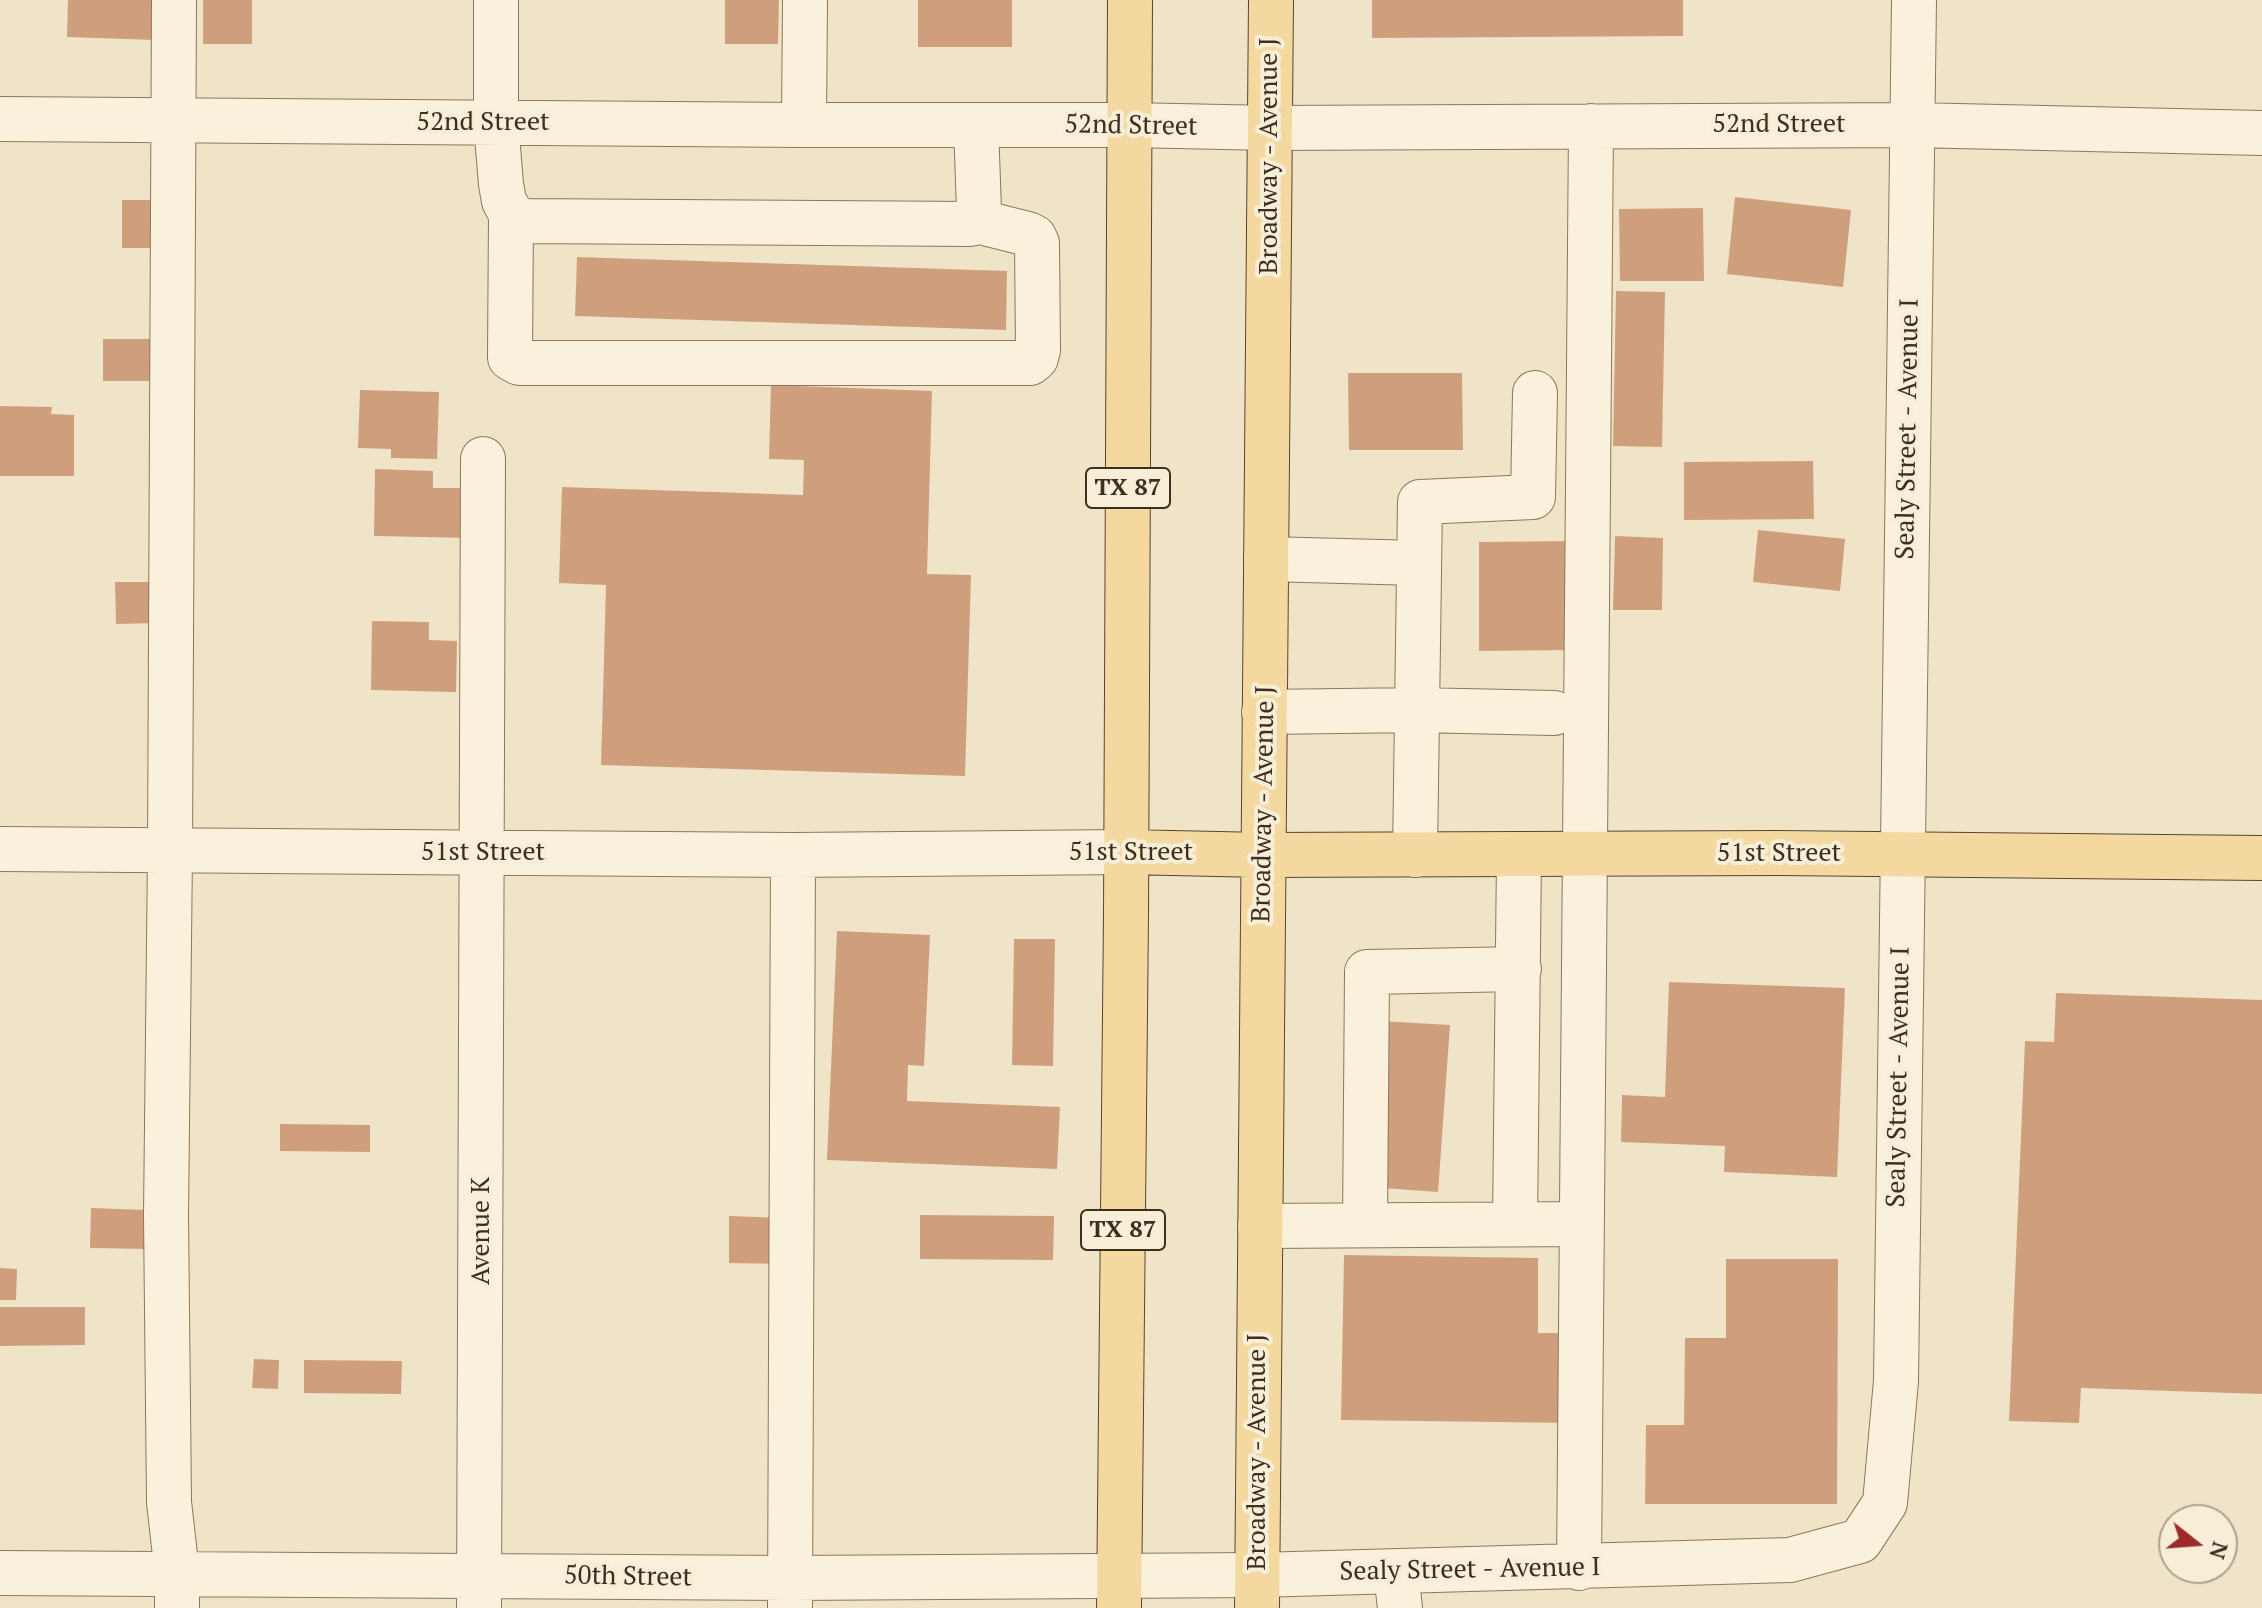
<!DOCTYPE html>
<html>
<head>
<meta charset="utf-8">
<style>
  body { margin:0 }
  #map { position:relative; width:2262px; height:1608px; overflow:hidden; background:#f0e4c8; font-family:"PT Serif",serif }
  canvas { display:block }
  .north { position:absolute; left:2158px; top:1504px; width:80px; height:80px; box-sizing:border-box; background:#f7eed8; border:2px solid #ada18e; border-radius:50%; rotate:107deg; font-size:22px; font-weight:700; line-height:32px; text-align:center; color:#3d2e20 }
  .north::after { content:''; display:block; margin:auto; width:28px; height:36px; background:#9e2a2b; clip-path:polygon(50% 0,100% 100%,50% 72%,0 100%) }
</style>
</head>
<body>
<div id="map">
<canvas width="2262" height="1608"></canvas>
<div class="north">N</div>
</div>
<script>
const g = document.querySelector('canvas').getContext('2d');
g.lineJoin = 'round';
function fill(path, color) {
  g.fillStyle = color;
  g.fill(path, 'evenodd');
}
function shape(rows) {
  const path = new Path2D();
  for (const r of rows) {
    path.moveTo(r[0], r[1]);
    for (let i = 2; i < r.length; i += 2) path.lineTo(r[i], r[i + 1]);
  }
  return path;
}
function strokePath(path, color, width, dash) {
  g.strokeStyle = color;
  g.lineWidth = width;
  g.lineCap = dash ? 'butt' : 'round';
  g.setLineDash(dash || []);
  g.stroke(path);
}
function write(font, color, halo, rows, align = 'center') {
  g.font = font + ' "PT Serif",serif';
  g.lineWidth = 8;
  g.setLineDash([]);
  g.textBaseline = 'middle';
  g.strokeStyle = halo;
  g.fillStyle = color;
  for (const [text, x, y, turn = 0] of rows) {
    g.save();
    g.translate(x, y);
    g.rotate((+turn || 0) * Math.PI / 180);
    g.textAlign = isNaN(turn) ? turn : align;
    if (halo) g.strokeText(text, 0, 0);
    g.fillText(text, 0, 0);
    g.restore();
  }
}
const building = shape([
  [68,0,156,0,155,40,67,37],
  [203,0,252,0,252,44,203,44],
  [725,0,779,0,778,44,725,44],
  [918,0,1012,0,1012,47,918,47],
  [1372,0,1683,0,1683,36,1372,38],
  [1735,197,1851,210,1843,287,1727,274],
  [122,200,163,200,163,248,122,248],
  [1703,208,1704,281,1620,281,1619,209],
  [577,257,1007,271,1006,330,575,316],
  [1616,291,1665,292,1662,447,1613,446],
  [103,339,153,339,152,381,103,381],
  [1348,373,1462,373,1463,450,1349,450],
  [771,385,932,391,927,574,971,575,965,776,601,765,606,585,559,583,562,487,803,495,804,460,769,459],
  [360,390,439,392,437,459,391,458,391,449,358,448],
  [0,406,52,407,51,414,74,415,74,476,0,476],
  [1813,461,1814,519,1684,520,1684,462],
  [375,469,433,471,433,488,473,488,472,538,374,536],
  [1758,530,1845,539,1840,591,1753,582],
  [1615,536,1663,538,1662,610,1613,610],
  [1572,541,1572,650,1479,651,1479,542],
  [115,582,158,582,159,623,116,624],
  [372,621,429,622,429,640,457,641,456,692,371,690],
  [837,931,930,935,924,1066,908,1065,907,1101,1060,1107,1057,1169,827,1160],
  [1014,939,1055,939,1053,1066,1012,1065],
  [1669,982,1845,988,1837,1177,1724,1172,1725,1146,1621,1142,1622,1095,1665,1097],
  [2056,993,2262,1000,2262,1394,2081,1388,2079,1423,2009,1421,2025,1041,2054,1042],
  [1381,1021,1450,1025,1438,1192,1368,1187],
  [280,1124,370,1125,370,1152,280,1151],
  [91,1208,147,1210,146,1249,90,1248],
  [920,1215,1054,1216,1053,1260,920,1259],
  [729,1216,785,1218,784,1264,729,1263],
  [1344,1255,1538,1258,1538,1333,1574,1333,1573,1423,1341,1420],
  [1726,1259,1838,1259,1837,1504,1645,1504,1646,1425,1684,1425,1685,1338,1726,1338],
  [0,1268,17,1269,16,1300,0,1300],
  [0,1307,85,1307,85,1345,0,1346],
  [254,1359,279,1360,278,1389,252,1388],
  [304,1360,402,1361,401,1394,304,1393]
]);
const minor = shape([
  [174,0,170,852,166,1215,169,1502,177,1573,177,1608],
  [496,0,496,123,501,184,504,201,511,214,523,221,971,224,976,221,979,211,976,125],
  [0,119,804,125,1129,125,1271,128,1913,125,2262,133],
  [804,125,805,0],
  [511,214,510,358,519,363,1030,363,1036,358,1038,350,1037,243,1034,237,1028,234,976,221],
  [1266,559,1419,563],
  [1264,712,1417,710,1554,713],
  [0,849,793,855,1126,852],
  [1415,855,1420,502,1533,497,1535,393],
  [1515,1224,1519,855],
  [1365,1225,1367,972,1519,969],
  [1260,1226,1582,1224],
  [1579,1568,1591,126],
  [1396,1572,1400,1608],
  [0,1573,790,1578,1257,1575,1790,1560,1860,1541,1885,1503,1896,1381,1914,0],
  [479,1608,483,459],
  [790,1608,793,855]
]);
const major = shape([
  [1126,852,1263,855,1777,853,2262,858],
  [1119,1608,1126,915,1130,0],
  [1257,1608,1271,0]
]);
const shields = [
  [1128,488,84],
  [1123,1230,84]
];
const shieldNames = [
  ["TX 87",1128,488],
  ["TX 87",1123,1230]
];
const streetNames = [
  ["52nd Street",483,123],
  ["52nd Street",1779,125],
  ["52nd Street",1131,126,1],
  ["Broadway - Avenue J",1270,156,-90],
  ["Sealy Street - Avenue I",1908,429,-89],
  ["Broadway - Avenue J",1264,804,-89],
  ["51st Street",483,853],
  ["51st Street",1131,853],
  ["51st Street",1779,854],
  ["Sealy Street - Avenue I",1899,1077,-89],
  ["Avenue K",482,1231,-90],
  ["Broadway - Avenue J",1258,1452,-90],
  ["Sealy Street - Avenue I",1470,1570,-1],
  ["50th Street",628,1577,1]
];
fill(building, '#cf9f7d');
strokePath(minor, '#8d765c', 46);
strokePath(major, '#5b4430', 46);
strokePath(minor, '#faf1dc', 44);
strokePath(major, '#f3d9a0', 44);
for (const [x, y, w] of shields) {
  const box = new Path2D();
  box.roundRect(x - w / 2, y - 20, w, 40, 6);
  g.fillStyle = '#f7eed8';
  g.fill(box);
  strokePath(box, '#3d2e20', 2);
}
write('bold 24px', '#3d2e20', null, shieldNames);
write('26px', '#3d2e20', '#f7eed8', streetNames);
</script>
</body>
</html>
